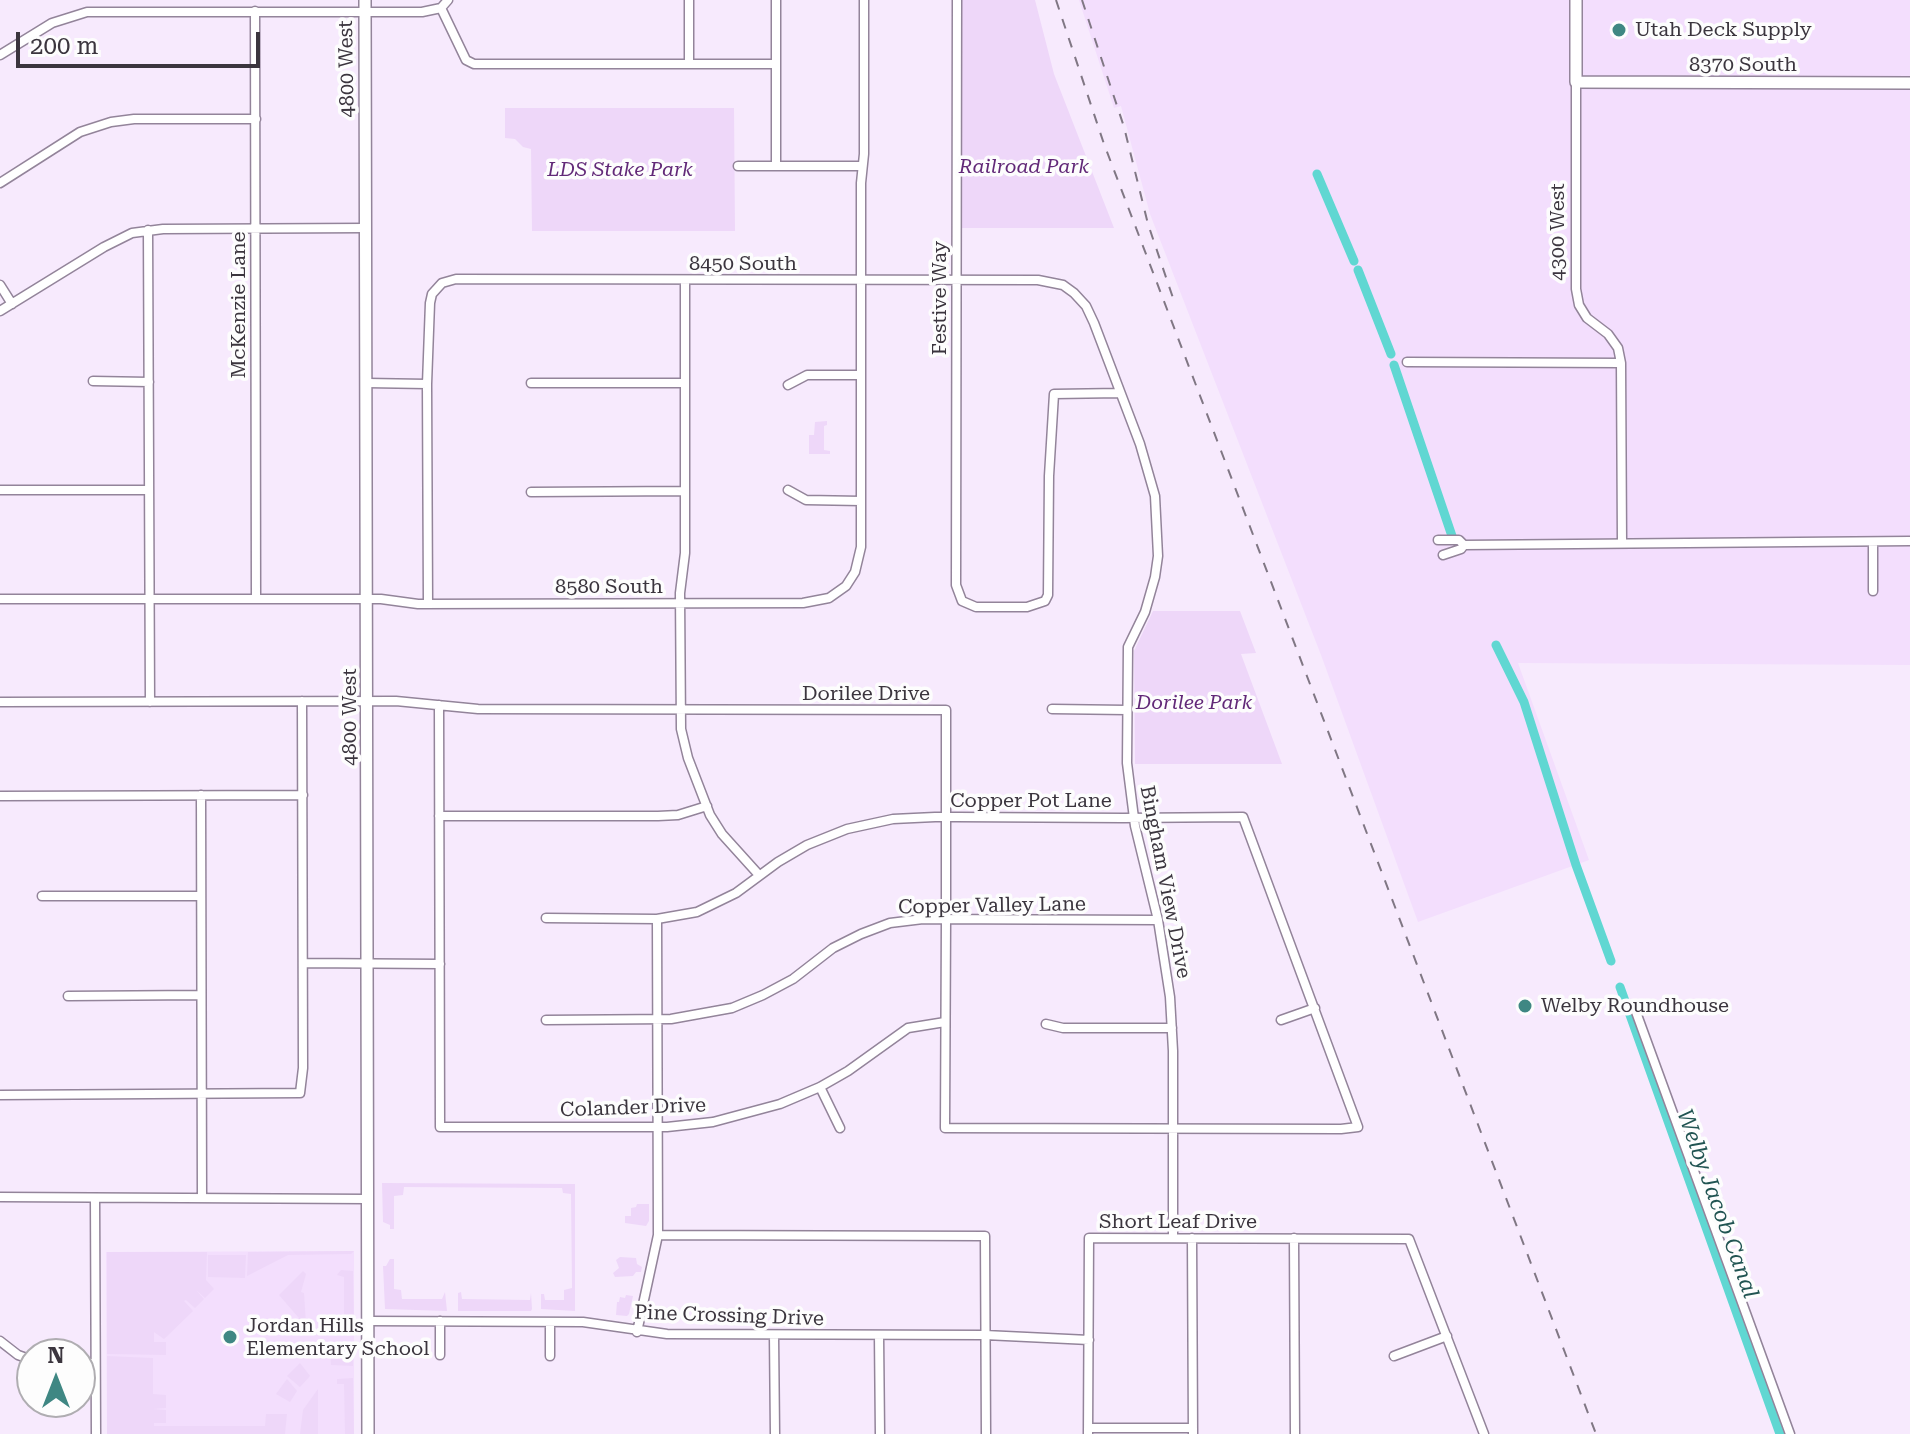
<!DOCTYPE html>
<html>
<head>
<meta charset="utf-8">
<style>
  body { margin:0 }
  #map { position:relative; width:1910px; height:1434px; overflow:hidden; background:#f7eafd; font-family:"Roboto Serif",serif }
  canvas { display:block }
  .north { position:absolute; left:16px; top:1338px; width:80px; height:80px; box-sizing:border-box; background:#fdfdfd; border:2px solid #afadb1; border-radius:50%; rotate:0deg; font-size:22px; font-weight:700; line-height:32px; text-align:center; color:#3b353e }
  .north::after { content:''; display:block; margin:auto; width:28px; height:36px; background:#3f8783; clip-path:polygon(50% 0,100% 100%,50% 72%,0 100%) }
  .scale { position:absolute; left:16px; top:32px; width:244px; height:36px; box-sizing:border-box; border:4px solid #3b353e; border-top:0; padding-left:10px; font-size:24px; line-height:28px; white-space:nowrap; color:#3b353e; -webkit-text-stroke:6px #fdfdfd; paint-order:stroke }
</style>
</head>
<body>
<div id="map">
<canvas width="1910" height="1434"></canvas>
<div class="north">N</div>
<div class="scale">200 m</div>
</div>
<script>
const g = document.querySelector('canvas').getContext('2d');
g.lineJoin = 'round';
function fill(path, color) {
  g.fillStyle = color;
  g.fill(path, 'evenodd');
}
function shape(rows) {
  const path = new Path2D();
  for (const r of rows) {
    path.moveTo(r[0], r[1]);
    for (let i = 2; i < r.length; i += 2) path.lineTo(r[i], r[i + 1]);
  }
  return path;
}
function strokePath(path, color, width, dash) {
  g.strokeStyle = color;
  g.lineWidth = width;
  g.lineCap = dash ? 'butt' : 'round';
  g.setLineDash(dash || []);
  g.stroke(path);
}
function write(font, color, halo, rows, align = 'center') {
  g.font = font + ' "Roboto Serif",serif';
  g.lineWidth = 7;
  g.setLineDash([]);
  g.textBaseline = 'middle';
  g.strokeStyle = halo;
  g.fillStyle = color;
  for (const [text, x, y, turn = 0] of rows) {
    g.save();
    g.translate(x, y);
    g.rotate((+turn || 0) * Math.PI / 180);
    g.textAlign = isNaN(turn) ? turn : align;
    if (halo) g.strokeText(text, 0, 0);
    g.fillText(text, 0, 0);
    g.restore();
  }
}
const built = shape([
  [1079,0,1910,0,1910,665,1518,663,1589,860,1418,922,1321,655,1150,214,1121,106,1114,108],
  [354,1251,354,1434,107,1434,106,1252]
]);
const green = shape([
  [961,0,1035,0,1054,74,1114,228,961,228],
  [505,108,734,108,735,231,532,231,531,149,523,147,515,139,505,138],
  [827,421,827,425,824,426,824,450,830,451,830,454,809,454,809,435,814,435,815,422],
  [1153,611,1240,611,1256,653,1241,654,1282,764,1135,764,1134,651],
  [382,1183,575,1184,575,1311,541,1309,541,1294,544,1294,545,1300,564,1300,564,1290,572,1288,571,1194,563,1193,562,1188,404,1187,403,1195,394,1196,394,1229,390,1229,390,1225,383,1222],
  [637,1204,649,1204,649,1221,646,1226,625,1223,625,1216,631,1216,631,1208,636,1207],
  [354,1251,351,1254,288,1255,247,1276,248,1252],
  [107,1252,207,1252,206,1280,214,1289,205,1298,196,1290,204,1299,195,1308,186,1300,184,1301,193,1311,164,1339,154,1332,154,1342,166,1342,166,1355,107,1354],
  [208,1255,246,1255,245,1278,208,1277],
  [620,1257,636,1258,637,1264,642,1267,641,1272,636,1272,633,1276,615,1277,613,1273,619,1268,616,1260],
  [390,1259,394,1259,394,1289,401,1290,402,1299,442,1299,445,1292,447,1311,385,1309,383,1266,386,1266],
  [341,1270,353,1271,354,1325,353,1330,350,1331,340,1331,337,1327,344,1324,344,1277,337,1275],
  [303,1271,306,1274,301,1292,304,1293,306,1324,302,1328,298,1323,299,1318,279,1295],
  [461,1292,462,1299,530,1300,531,1293,532,1309,531,1311,458,1311,458,1293],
  [626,1295,633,1296,629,1314,627,1316,616,1315,617,1302,619,1302,620,1297,625,1298],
  [352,1345,353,1366,331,1365,330,1347],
  [107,1356,153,1358,153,1394,166,1395,166,1408,153,1409,166,1410,166,1423,154,1423,154,1426,265,1426,266,1414,287,1414,285,1434,107,1434],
  [300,1363,310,1376,300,1387,287,1376],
  [353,1378,354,1434,345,1434,344,1384,337,1384,337,1379],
  [287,1379,297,1391,290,1402,276,1394],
  [318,1389,318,1434,300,1434,303,1410]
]);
const canal = shape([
  [1317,174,1354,261],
  [1358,270,1391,354],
  [1394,365,1452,536],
  [1496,645,1524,702,1576,865,1611,961],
  [1620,987,1780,1434]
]);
const street = shape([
  [689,0,689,64],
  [957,0,956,585,962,601,976,607,1027,607,1045,601,1048,595,1049,476,1054,394,1120,393],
  [441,8,466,60,474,64,776,64],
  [255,11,256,599],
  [0,55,52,23,87,12,422,12,441,8,448,0],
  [1576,82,1576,289,1579,305,1587,318,1608,334,1618,348,1621,363,1622,543],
  [738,166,862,166],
  [776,166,776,0],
  [0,183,80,132,111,122,134,119,256,119],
  [148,230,150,702],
  [685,280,685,553,680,593,681,729,688,758,710,815,722,834,759,875],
  [0,285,12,304],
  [0,311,104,247,132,233,163,229,366,228],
  [1407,362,1621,363],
  [93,381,149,382],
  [367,383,427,384],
  [531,383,685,383],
  [788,385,807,375,861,375],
  [0,490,149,490],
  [788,490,806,500,861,501],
  [531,492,685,491],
  [1438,540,1459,540,1464,545,1461,549,1443,555],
  [1464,545,1910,541],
  [1873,591,1873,542],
  [0,599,381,599,418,604,803,603,829,598,846,586,855,572,861,547,861,183,864,154,864,0],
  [428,604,427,384,430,303,432,294,442,283,456,279,1038,280,1063,285,1074,293,1086,306,1094,323,1140,444,1155,496,1158,556,1155,577,1145,612,1128,647,1127,763,1135,826,1158,920,1170,997,1173,1051,1173,1238],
  [0,702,396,701,478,709,946,710,946,919,945,1128,1341,1129,1358,1127,1243,817,1123,818,957,817,935,817,893,819,847,829,807,845,778,862,736,893,697,912,657,919,546,918],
  [439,705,440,1127,667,1127,713,1122,780,1104,820,1087,848,1071,908,1028,945,1022],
  [1052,709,1127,710],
  [201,795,202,1198],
  [0,796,303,795],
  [439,816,658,816,678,815,707,806],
  [42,896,201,896],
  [303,963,440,964],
  [68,996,201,995],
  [1636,1012,1790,1434],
  [546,1020,671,1019,732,1008,763,995,793,979,833,948,861,934,890,923,923,919,1158,920],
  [1281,1020,1315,1008],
  [1046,1024,1063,1028,1172,1028],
  [820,1087,840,1128],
  [0,1095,300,1093,303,1068,302,701],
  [0,1197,368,1199],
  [95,1198,96,1434],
  [658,1235,985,1236,986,1434],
  [1192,1238,1193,1434],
  [1294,1238,1295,1434],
  [368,1321,583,1322,667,1334,985,1335,1089,1340],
  [637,1332,658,1235,657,919],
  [774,1335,775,1434],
  [879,1335,880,1434],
  [0,1341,18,1355,32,1360],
  [440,1355,440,1321],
  [550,1356,550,1322],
  [1394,1356,1447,1336],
  [80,1363,95,1363],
  [1089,1428,1193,1428],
  [1088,1434,1089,1238,1409,1239,1484,1434]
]);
const secondary = shape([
  [365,0,368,1434],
  [1576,0,1576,82,1910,83]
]);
const rail = shape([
  [1056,0,1104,144,1596,1434],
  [1082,0,1124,127,1148,224,1173,298]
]);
const markers = [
  [1619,30,8,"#3f8783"],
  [1525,1006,8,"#3f8783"],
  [230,1337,8,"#3f8783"]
];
const poiNames = [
  ["Utah Deck Supply",1635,30],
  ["Welby Roundhouse",1541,1006],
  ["Jordan Hills",246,1326],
  ["Elementary School",246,1349]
];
const streetNames = [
  ["8370 South",1743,65],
  ["4800 West",347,69,-91],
  ["4300 West",1558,232,-90],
  ["8450 South",743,264],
  ["Festive Way",940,298,-90],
  ["McKenzie Lane",239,305,-90],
  ["8580 South",609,587],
  ["Dorilee Drive",866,694],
  ["4800 West",350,717,-90],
  ["Copper Pot Lane",1031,801],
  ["Bingham View Drive",1165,882,79],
  ["Copper Valley Lane",992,906,-1],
  ["Colander Drive",633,1108,-2],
  ["Short Leaf Drive",1178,1222],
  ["Pine Crossing Drive",729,1316,2]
];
const parkNames = [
  ["Railroad Park",1024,167],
  ["LDS Stake Park",620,170],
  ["Dorilee Park",1194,703]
];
const waterNames = [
  ["Welby Jacob Canal",1717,1204,70]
];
fill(built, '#f3defd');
fill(green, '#eed7f9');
strokePath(canal, '#60d7d2', 9);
strokePath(street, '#93849a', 11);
strokePath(secondary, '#93849a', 14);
strokePath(street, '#fff', 8);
strokePath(secondary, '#fff', 11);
strokePath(rail, '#807784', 2, [10, 10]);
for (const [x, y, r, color] of markers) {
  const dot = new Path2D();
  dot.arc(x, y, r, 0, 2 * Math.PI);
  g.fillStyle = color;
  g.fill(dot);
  strokePath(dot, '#fdfdfd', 3);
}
write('20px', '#3b353e', '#fdfdfd', poiNames, 'left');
write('20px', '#3b353e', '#fdfdfd', streetNames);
write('italic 20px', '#622978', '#fdfdfd', parkNames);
write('italic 22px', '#215452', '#fdfdfd', waterNames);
</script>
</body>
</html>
